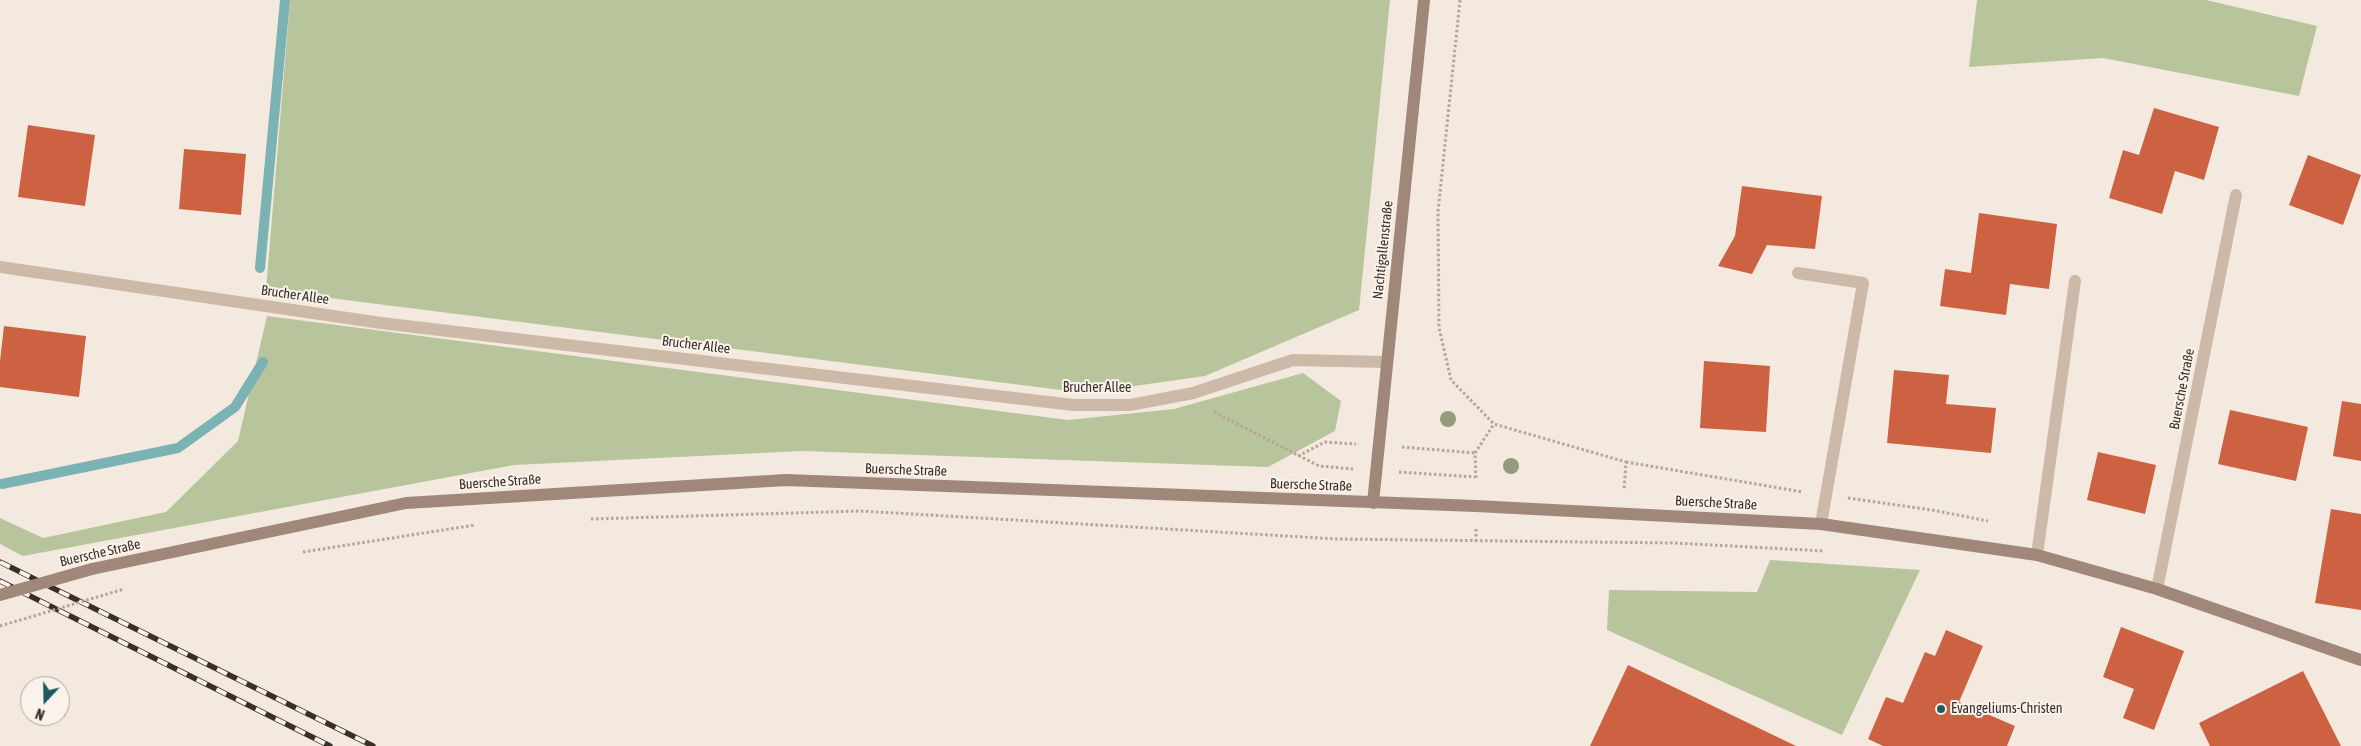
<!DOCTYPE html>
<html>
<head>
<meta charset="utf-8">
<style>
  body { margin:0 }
  #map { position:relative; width:2361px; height:746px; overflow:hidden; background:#f4e9de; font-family:"Asap Condensed",sans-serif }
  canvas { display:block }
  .north { position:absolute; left:20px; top:676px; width:50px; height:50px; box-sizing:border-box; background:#fbf3eb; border:1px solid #aea49d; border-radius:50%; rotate:201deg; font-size:14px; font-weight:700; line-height:20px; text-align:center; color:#3a2e29 }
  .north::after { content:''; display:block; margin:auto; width:18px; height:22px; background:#1b5b5e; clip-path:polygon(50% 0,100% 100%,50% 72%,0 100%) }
</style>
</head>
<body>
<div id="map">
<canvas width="2361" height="746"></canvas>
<div class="north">N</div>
</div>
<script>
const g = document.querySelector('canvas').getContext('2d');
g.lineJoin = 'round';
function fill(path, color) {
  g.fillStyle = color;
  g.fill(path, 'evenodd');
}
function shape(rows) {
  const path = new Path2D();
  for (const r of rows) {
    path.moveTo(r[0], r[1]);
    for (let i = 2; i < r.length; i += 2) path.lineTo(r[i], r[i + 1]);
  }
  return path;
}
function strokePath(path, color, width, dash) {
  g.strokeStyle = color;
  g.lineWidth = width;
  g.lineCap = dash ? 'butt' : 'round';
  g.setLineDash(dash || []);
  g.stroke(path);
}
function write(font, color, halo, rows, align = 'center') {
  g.font = font + ' "Asap Condensed",sans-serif';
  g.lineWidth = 4;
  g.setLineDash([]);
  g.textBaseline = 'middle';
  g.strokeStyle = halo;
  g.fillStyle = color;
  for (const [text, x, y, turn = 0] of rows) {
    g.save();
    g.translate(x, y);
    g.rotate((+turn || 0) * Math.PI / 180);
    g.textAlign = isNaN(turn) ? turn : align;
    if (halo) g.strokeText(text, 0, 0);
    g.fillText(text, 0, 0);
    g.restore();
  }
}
const green = shape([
  [290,0,1390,0,1359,310,1205,376,1085,393,266,290],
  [1977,0,2206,0,2317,26,2299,96,2103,58,1969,67],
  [267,316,1068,420,1174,409,1303,373,1341,401,1335,431,1268,467,802,451,514,465,23,556,0,544,0,518,43,538,166,512,238,441],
  [1770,560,1920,570,1842,735,1607,630,1609,590,1757,592]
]);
const stream = shape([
  [260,268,285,0],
  [2,484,178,448,235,407,263,362]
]);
const building = shape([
  [2154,108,2219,127,2204,180,2175,171,2162,214,2109,198,2123,150,2139,155],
  [28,125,95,135,85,206,18,197],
  [184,149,246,154,241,215,179,209],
  [2308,155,2361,175,2343,225,2289,205],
  [1742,186,1822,196,1815,249,1767,245,1752,274,1718,266,1735,236],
  [1979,213,2057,224,2049,289,2010,284,2006,315,1940,306,1945,269,1971,273],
  [4,326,86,336,79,397,0,387,0,361],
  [1704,361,1770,366,1766,432,1700,428],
  [1894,370,1949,375,1946,404,1996,408,1991,453,1887,443],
  [2342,401,2361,404,2361,461,2333,456],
  [2230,410,2308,427,2296,481,2218,464],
  [2098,452,2156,465,2145,514,2087,500],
  [2331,509,2361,514,2361,610,2315,603],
  [2121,627,2184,651,2154,730,2123,718,2134,689,2103,677],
  [1946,630,1983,646,1959,702,2015,726,2007,746,1883,746,1868,739,1886,697,1903,703,1925,652,1935,656],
  [1628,665,1796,746,1590,746],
  [2303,671,2341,746,2210,746,2199,723]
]);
const path = shape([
  [1460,0,1438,212,1439,328,1451,380,1494,424,1626,462,1624,490],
  [1214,412,1319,466,1353,469],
  [1402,447,1475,453],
  [1298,456,1325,442,1356,444],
  [1626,462,1803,492],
  [1399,472,1475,477],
  [1476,478,1475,453,1494,424],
  [1848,498,1932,510,1988,521],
  [591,519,861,511,1337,539,1675,543,1824,551],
  [1476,529,1476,541],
  [303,552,475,525]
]);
const lane = shape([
  [1798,273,1863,283,1821,524],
  [2037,555,2075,281],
  [2157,589,2236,195]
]);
const street = shape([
  [0,267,381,323,1073,405,1130,405,1193,393,1293,360,1386,362]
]);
const secondary = shape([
  [1373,503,1424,0],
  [92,569,406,503,786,480,1476,506,1821,524,2037,555,2157,589,2361,660]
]);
const rail = shape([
  [0,562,373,746],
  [0,581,330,746]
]);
const pathBridge = shape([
  [0,626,124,589]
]);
const secondaryBridge = shape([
  [0,595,92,569]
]);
const trees = [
  [1448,419],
  [1511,466]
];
const markers = [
  [1941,709,5,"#1b5b5e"]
];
const streetNames = [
  ["Nachtigallenstraße",1383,250,-84],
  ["Brucher Allee",295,295,8],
  ["Brucher Allee",696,345,7],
  ["Brucher Allee",1097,388],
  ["Buersche Straße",2182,389,-79],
  ["Buersche Straße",906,470,2],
  ["Buersche Straße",500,482,-4],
  ["Buersche Straße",1311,485,2],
  ["Buersche Straße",1716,503,3],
  ["Buersche Straße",100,553,-13]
];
const poiNames = [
  ["Evangeliums-Christen",1951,709]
];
fill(green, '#b8c49c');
strokePath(stream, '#7bb2b3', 10);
fill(building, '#cd6243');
strokePath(path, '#b9a392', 3, [2.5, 2.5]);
strokePath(lane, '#cdb9a8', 12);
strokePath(street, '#cdb9a8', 12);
strokePath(secondary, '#a18779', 12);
strokePath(rail, '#3a2e29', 5.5);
strokePath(rail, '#fbf3eb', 4, [11]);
strokePath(pathBridge, '#b9a392', 3, [2.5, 2.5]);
strokePath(secondaryBridge, '#a18779', 12);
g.fillStyle = '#969a7c';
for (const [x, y] of trees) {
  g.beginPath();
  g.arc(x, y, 8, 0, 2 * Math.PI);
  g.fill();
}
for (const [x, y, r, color] of markers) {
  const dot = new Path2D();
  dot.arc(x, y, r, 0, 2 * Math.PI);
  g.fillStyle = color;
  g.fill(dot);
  strokePath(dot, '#fbf3eb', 2);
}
write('14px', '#3a2e29', '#fbf3eb', streetNames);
write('14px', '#3a2e29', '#fbf3eb', poiNames, 'left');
</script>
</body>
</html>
